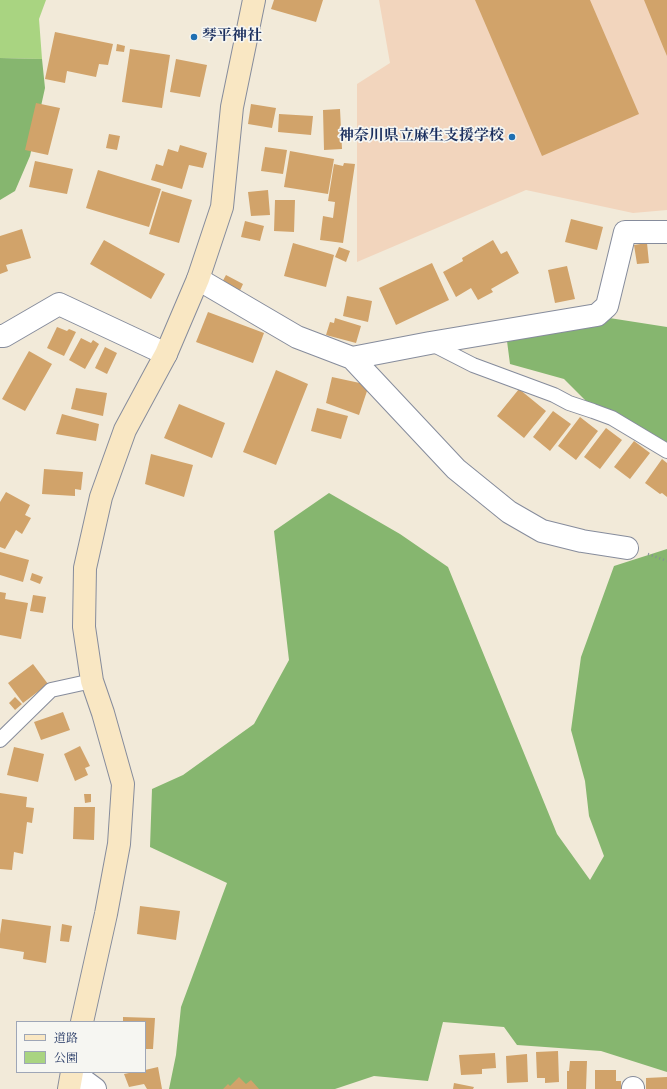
<!DOCTYPE html>
<html>
<head>
<meta charset="utf-8">
<style>
  body { margin:0 }
  #map { position:relative; width:667px; height:1089px; overflow:hidden; background:#f2ead9; font-family:"IM FELL English","Noto Serif JP",serif }
  canvas { display:block }
  .legend { position:absolute; left:16px; top:1021px; width:130px; height:52px; box-sizing:border-box; background:#f6f6f2; border:1px solid #9ea6b7; margin:0; padding:5px 7px; list-style:none; font-size:12px; color:#1b2f5e }
  .legend li { display:flex; align-items:center; gap:8px; height:20px }
  .legend b { width:20px; border:1px solid #9ea6b7 }
</style>
</head>
<body>
<div id="map">
<canvas width="667" height="1089"></canvas>
<ul class="legend">
<li><b style="height:5px;background:#f9e7c3"></b>道路</li>
<li><b style="height:11px;background:#a9d481"></b>公園</li>
</ul>
</div>
<script>
const g = document.querySelector('canvas').getContext('2d');
g.lineJoin = 'round';
function fill(path, color) {
  g.fillStyle = color;
  g.fill(path, 'evenodd');
}
function shape(rows) {
  const path = new Path2D();
  for (const r of rows) {
    path.moveTo(r[0], r[1]);
    for (let i = 2; i < r.length; i += 2) path.lineTo(r[i], r[i + 1]);
  }
  return path;
}
function strokePath(path, color, width, dash) {
  g.strokeStyle = color;
  g.lineWidth = width;
  g.lineCap = dash ? 'butt' : 'round';
  g.setLineDash(dash || []);
  g.stroke(path);
}
function write(font, color, halo, rows, align = 'center') {
  g.font = font + ' "IM FELL English","Noto Serif JP",serif';
  g.lineWidth = 3.5;
  g.setLineDash([]);
  g.textBaseline = 'middle';
  g.strokeStyle = halo;
  g.fillStyle = color;
  for (const [text, x, y, turn = 0] of rows) {
    g.save();
    g.translate(x, y);
    g.rotate((+turn || 0) * Math.PI / 180);
    g.textAlign = isNaN(turn) ? turn : align;
    if (halo) g.strokeText(text, 0, 0);
    g.fillText(text, 0, 0);
    g.restore();
  }
}
const built = shape([
  [379,0,667,0,667,210,633,213,526,190,357,262,357,84,390,63]
]);
const green = shape([
  [0,0,46,0,39,19,42,59,0,58]
]);
const forest = shape([
  [0,58,42,59,45,88,30,156,15,191,0,200],
  [603,317,667,327,667,449,599,414,564,379,510,364,507,341],
  [329,493,400,534,448,567,557,834,590,880,604,856,589,816,585,781,571,730,581,657,614,566,667,549,667,1072,601,1051,517,1045,504,1027,443,1022,428,1081,374,1076,335,1089,169,1089,176,1055,181,1007,227,883,150,847,152,789,183,775,254,724,289,660,274,531]
]);
const building = shape([
  [274,0,323,0,316,22,271,9],
  [475,0,590,0,639,114,542,156],
  [644,0,667,0,667,56,664,49],
  [55,32,113,44,108,65,99,64,96,77,67,71,65,83,45,79],
  [117,44,125,46,124,52,116,51],
  [130,49,170,55,162,108,122,102],
  [176,59,207,65,200,97,170,92],
  [36,103,60,108,48,155,25,150],
  [251,104,276,108,272,128,248,124],
  [340,109,342,149,324,150,323,110],
  [279,114,313,116,311,135,278,132],
  [109,134,120,136,117,150,106,148],
  [180,145,207,153,203,168,189,165,182,189,151,180,156,164,163,166,168,149,178,152],
  [265,147,287,150,283,174,261,171],
  [290,151,334,159,328,194,284,187],
  [35,161,73,169,67,194,29,187],
  [344,163,355,164,343,243,320,240,323,216,333,218,335,202,328,201,334,164,343,166],
  [98,170,161,189,149,227,86,208],
  [268,190,270,215,251,216,248,192],
  [162,191,192,200,179,243,149,234],
  [275,200,295,200,294,232,274,231],
  [571,219,603,227,597,250,565,242],
  [245,221,264,226,260,241,241,237],
  [22,229,31,258,6,265,8,271,0,274,0,236],
  [104,240,165,274,151,299,90,264],
  [493,240,501,254,507,251,519,273,491,289,493,292,478,300,471,288,456,297,443,272,463,261,462,258],
  [293,243,334,255,326,287,284,276],
  [647,243,649,263,637,264,634,245],
  [339,247,350,251,346,262,335,257],
  [432,263,449,300,396,325,379,288],
  [567,266,575,299,555,303,548,270],
  [226,275,243,284,238,295,220,286],
  [347,296,372,301,368,322,343,316],
  [208,312,264,333,253,363,196,342],
  [335,318,361,326,356,343,326,335,330,322,334,323],
  [57,327,67,331,69,329,76,332,64,356,47,348],
  [81,338,91,343,93,340,99,344,85,369,69,360],
  [105,347,117,353,107,374,95,368],
  [29,351,52,364,25,411,2,399],
  [276,370,308,384,276,465,243,452],
  [332,377,369,385,359,415,326,403],
  [76,388,107,393,103,416,71,409],
  [519,389,546,411,524,438,497,416],
  [179,404,225,423,212,458,164,438],
  [317,408,348,416,341,439,311,431],
  [553,411,571,424,550,451,533,437],
  [62,414,99,424,96,441,56,434],
  [580,417,598,431,576,460,558,446],
  [606,428,622,440,600,469,584,457],
  [634,441,650,453,630,479,614,467],
  [151,454,193,465,184,497,145,484],
  [662,459,667,463,667,497,662,493,660,494,645,483],
  [44,469,83,472,81,490,75,489,75,496,42,494],
  [6,492,30,505,25,515,31,518,22,534,16,530,5,549,0,547,0,502],
  [0,552,29,560,23,582,0,575],
  [32,573,43,577,40,584,30,580],
  [0,592,6,593,5,599,28,603,21,639,0,635],
  [33,595,46,597,43,613,30,611],
  [33,664,48,684,23,703,8,683],
  [15,697,22,704,15,710,9,703],
  [63,712,70,730,41,740,34,722],
  [80,746,90,766,85,768,88,775,75,781,64,754],
  [14,747,44,754,38,782,7,775],
  [0,793,27,797,26,807,34,808,32,823,27,822,23,854,14,852,12,870,0,869],
  [84,794,91,794,91,802,85,803],
  [74,807,95,807,94,840,73,839],
  [140,906,180,911,176,940,137,934],
  [2,919,51,926,46,963,23,959,24,952,0,948,0,934],
  [62,924,72,926,69,942,60,941],
  [123,1017,155,1018,153,1049,145,1049,145,1022,123,1022],
  [558,1051,559,1082,545,1083,545,1078,537,1078,536,1052],
  [495,1053,496,1068,482,1069,482,1074,461,1075,459,1055],
  [527,1054,528,1082,507,1083,506,1056],
  [570,1061,587,1061,586,1089,567,1089,567,1071,569,1071],
  [158,1067,162,1089,147,1089,144,1084,129,1087,124,1074,134,1072,145,1072,145,1070],
  [595,1070,616,1070,616,1081,621,1081,621,1089,595,1089],
  [239,1077,246,1084,251,1080,259,1089,223,1089,228,1084,230,1086],
  [667,1077,667,1089,646,1089,646,1078],
  [454,1083,474,1087,473,1089,453,1089]
]);
const path = shape([
  [648,554,667,561]
]);
const lane = shape([
  [430,343,473,365,554,395,569,403,593,411,612,418,667,451],
  [0,740,51,690,92,681]
]);
const street = shape([
  [198,279,297,337,352,358,456,469,509,512,542,531,582,541,627,548],
  [0,336,4,336,59,304,166,354],
  [352,358,430,343,597,315,607,306,625,232,667,232],
  [72,1072,95,1089],
  [633,1088,633,1089]
]);
const secondary = shape([
  [82,1022,106,914,119,844,123,784,103,713,92,681,84,627,85,568,101,497,125,430,166,354,198,279,222,207,232,107,254,0],
  [69,1089,72,1072]
]);
const markers = [
  [194,37,4,"#1f6fb2"],
  [512,137,4,"#1f6fb2"]
];
const poiNames = [
  ["琴平神社",202,37],
  ["神奈川県立麻生支援学校",504,137,"right"]
];
fill(built, '#f2d5bd');
fill(green, '#a9d481');
fill(forest, '#86b66f');
fill(building, '#d1a36a');
strokePath(lane, '#868c9c', 16);
strokePath(street, '#868c9c', 24);
strokePath(secondary, '#868c9c', 24);
strokePath(path, '#868c9c', 2.5, [1, 3]);
strokePath(lane, '#fff', 14);
strokePath(street, '#fff', 22);
strokePath(secondary, '#f9e7c3', 22);
for (const [x, y, r, color] of markers) {
  const dot = new Path2D();
  dot.arc(x, y, r, 0, 2 * Math.PI);
  g.fillStyle = color;
  g.fill(dot);
  strokePath(dot, '#f6f6f2', 1.5);
}
write('bold 15px', '#1b2f5e', '#f6f6f2', poiNames, 'left');
</script>
</body>
</html>
